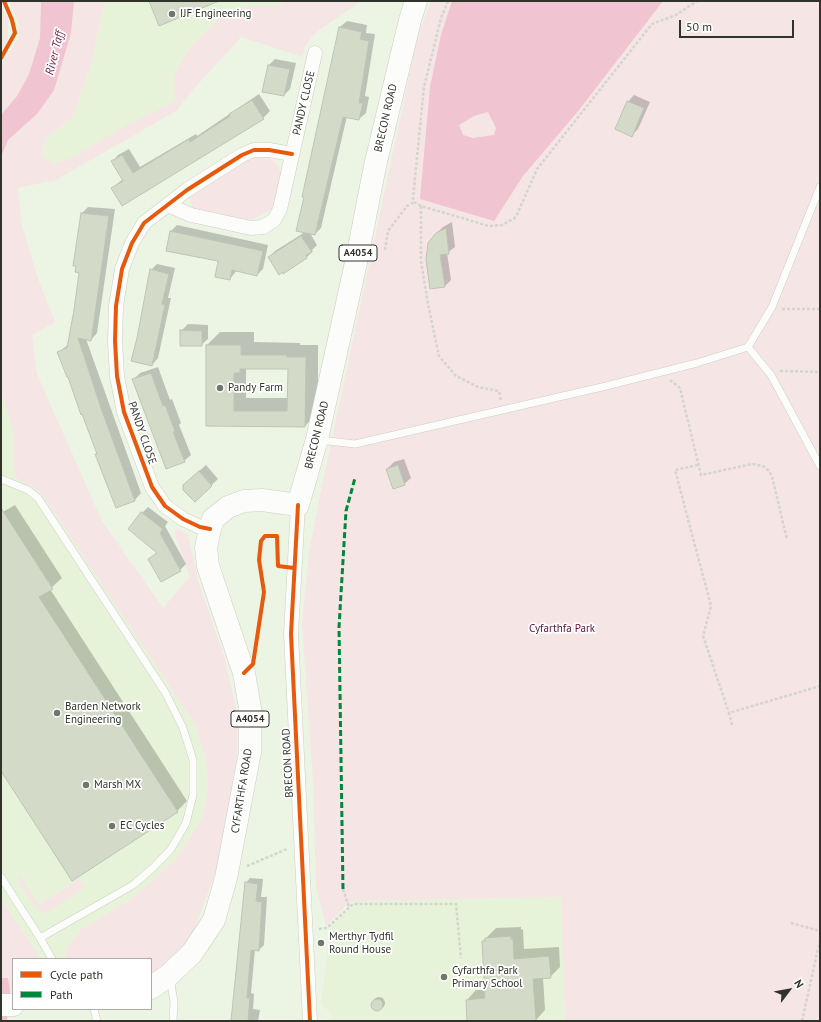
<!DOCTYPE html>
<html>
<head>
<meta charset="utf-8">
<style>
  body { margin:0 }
  #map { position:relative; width:821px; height:1022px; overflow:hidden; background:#ecf4e4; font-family:"PT Sans",sans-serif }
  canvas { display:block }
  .frame { position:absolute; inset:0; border:2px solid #2f3329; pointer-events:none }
  .legend { position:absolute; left:12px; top:958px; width:140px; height:52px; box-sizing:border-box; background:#fff; border:1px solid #acada9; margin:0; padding:5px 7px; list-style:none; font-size:12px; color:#2f3329 }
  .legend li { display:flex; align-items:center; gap:8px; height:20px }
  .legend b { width:20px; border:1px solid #acada9 }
  .north { position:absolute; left:769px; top:970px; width:40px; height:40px; -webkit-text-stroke:3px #fff; paint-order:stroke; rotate:58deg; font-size:11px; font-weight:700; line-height:16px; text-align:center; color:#2f3329 }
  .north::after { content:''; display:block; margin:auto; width:14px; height:18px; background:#2f3329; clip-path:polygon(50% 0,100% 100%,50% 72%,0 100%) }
  .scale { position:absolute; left:679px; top:20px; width:115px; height:18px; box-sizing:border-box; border:2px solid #2f3329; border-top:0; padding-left:5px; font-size:12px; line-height:14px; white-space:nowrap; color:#2f3329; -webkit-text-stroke:3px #fff; paint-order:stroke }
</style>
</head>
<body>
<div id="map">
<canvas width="821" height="1022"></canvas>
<div class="frame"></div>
<ul class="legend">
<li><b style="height:5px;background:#e8590c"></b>Cycle path</li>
<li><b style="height:5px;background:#00873e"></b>Path</li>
</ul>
<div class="north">N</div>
<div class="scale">50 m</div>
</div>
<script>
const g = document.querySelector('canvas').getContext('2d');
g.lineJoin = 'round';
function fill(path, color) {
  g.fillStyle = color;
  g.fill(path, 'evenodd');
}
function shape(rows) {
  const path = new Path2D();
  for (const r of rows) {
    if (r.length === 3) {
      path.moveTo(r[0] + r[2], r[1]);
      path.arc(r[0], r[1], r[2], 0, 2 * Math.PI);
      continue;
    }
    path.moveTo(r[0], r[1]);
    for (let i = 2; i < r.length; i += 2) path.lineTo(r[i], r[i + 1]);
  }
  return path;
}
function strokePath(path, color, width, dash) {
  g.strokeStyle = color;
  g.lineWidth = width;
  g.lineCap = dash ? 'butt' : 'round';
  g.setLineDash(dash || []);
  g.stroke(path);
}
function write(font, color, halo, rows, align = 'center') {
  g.font = font + ' "PT Sans",sans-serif';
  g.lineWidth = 3.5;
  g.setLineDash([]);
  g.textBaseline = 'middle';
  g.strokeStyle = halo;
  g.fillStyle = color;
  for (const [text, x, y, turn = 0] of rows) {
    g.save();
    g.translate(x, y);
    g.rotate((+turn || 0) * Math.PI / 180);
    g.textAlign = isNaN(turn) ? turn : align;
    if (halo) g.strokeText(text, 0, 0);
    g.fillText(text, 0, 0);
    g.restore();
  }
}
const built = shape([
  [104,1,288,1,276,6,248,6,190,47,173,77,175,101,127,125,76,155,54,164,42,155,45,139,73,117,92,62],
  [1,391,13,431,13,476,39,491,51,508,196,726,206,761,208,784,202,818,176,859,130,900,83,928,69,943,64,959,39,959,36,951,1,899],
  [562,897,565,1021,334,1021,328,1010,323,1006,321,1001,327,953,332,951,331,937,328,930,352,907,353,901]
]);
const green = shape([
  [9,1,41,1,40,38,29,74,17,96,1,115,1,66,19,37,19,24],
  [74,1,104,1,104,3,92,62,73,117,45,139,42,155,54,164,76,155,127,125,175,101,173,77,190,47,223,15,248,6,276,6,288,1,361,1,314,34,305,46,303,57,241,37,192,91,176,111,56,180,17,188,23,229,37,276,55,322,32,335,37,374,102,521,163,608,190,577,174,533,178,528,188,535,199,583,225,659,237,713,237,753,221,857,194,931,181,952,151,976,151,959,64,959,69,943,83,928,130,900,176,859,202,818,208,784,206,761,196,726,51,508,39,491,13,476,13,431,1,391,1,157,8,140,37,114,71,33],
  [431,1,820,1,820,1021,565,1021,561,897,353,901,347,905,326,926,316,887,313,781,302,624,309,552,322,485,418,35],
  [1,5,8,19,8,40,1,51],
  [258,156,269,157,278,165,282,176,275,203,270,210,254,219,245,220,197,210,192,207,190,200,192,195,247,159],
  [20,876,39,905,69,886,78,877,85,887,46,914,35,907,16,879],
  [1,899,36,951,39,959,13,959,13,991,10,991,8,978,1,978]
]);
const water = shape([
  [41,1,74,1,71,33,54,90,37,114,8,140,1,157,1,115,17,96,29,74,40,38],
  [452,1,663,1,579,110,523,176,494,221,420,199,430,87,441,35],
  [488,112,496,128,494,135,473,138,463,135,459,125,474,116],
  [1,978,8,978,10,991,7,1021,1,1021]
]);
const shadow = shape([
  [347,21,367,25,366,33,375,34,365,96,369,97,366,113,359,119,347,116,321,228,315,234,310,233,317,245,312,250,313,251,307,257,269,257,275,251,305,232,340,27],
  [275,59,296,63,290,89,284,95,269,65],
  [259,94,270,111,263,118,211,151,112,188,123,179,112,162,118,155,129,149,140,167,196,134,197,136],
  [634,95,650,102,638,129,632,135,628,102],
  [88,207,115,209,97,333,91,340,86,339,141,493,135,500,116,507,96,455,98,453,59,352,69,344,80,272,77,266,74,265,82,213],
  [452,222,455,247,447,253,451,280,445,286,437,233,443,227],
  [177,225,268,245,263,269,257,275,237,270,230,279,220,260,167,250,171,231],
  [157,264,175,268,168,298,171,298,158,358,152,365,151,270],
  [188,324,208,325,208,339,201,345,181,331],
  [220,332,254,332,254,342,300,343,300,345,318,345,318,413,305,426,207,425,207,345],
  [246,368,289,368,289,398,246,398],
  [158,367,170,400,172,399,181,423,179,425,191,455,184,461,133,380,140,373],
  [404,459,411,478,404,484,387,469,394,462],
  [206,465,218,479,195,501,191,478],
  [15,505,62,578,50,589,187,801,177,811,73,879,1,770,1,513],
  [148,507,168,522,165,526,186,564,180,570,149,559,157,552,142,513],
  [250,878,263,879,261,897,267,897,264,945,259,950,255,949,251,993,254,994,253,1009,260,1010,258,1021,232,1021,246,883],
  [521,927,521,930,523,929,524,949,559,947,560,967,550,977,543,977,545,1010,536,1020,468,1021,467,1000,476,990,485,990,483,941,496,928],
  [379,1003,6]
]);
const building = shape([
  [149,1,219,1,159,26,149,1],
  [339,27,362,32,360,39,369,41,359,103,363,103,359,120,343,117,315,235,296,231,304,197,302,197,339,27],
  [268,65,290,69,284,96,262,92,268,65],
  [252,100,264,119,122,206,111,188,123,181,111,161,122,155,133,173,189,139,190,142,230,116,229,114,252,100],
  [627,101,644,108,632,137,615,129,627,101],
  [81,213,109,216,91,341,78,338,101,408,135,501,116,508,95,454,97,454,82,414,81,415,68,377,67,377,57,352,67,348,74,310,79,273,75,272,76,266,73,266,81,213],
  [446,228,449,254,440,255,445,287,430,289,426,259,428,243,436,233,446,228],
  [170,231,263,251,257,276,232,270,230,280,215,277,218,261,166,251,170,231],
  [301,236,312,252,306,255,307,258,283,274,283,272,279,275,268,257,301,236],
  [150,269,169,274,162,304,165,305,152,366,131,361,137,338,150,269],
  [180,330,202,331,202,346,180,346,180,330],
  [206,345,241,345,241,355,287,355,287,357,306,357,305,427,206,426,206,345],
  [240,369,288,369,287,411,234,411,234,373,240,373,240,369],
  [151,373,163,406,165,405,175,431,173,432,185,462,166,469,132,379,151,373],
  [398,465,405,485,393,489,386,469,398,465],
  [199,471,212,486,195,502,183,490,183,485,199,471],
  [1,508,53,589,39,597,178,812,72,881,1,771,1,508],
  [141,512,163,529,160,533,181,571,161,582,148,559,157,553,128,529,141,512],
  [245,882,258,884,256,901,262,902,259,951,251,950,247,998,250,998,248,1021,231,1021,245,882],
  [511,936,511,939,513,939,514,959,549,956,551,978,533,979,536,1021,467,1021,466,1000,485,998,482,941,485,941,485,938,511,936],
  [377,1005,6]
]);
const path = shape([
  [448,1,441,18,424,87,413,198,414,202,421,206,489,226,502,225,516,217,537,169,652,24,676,15,697,1],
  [421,206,421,261,428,304,439,356,456,376,478,387,499,391,501,401],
  [385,250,388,231,407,206,414,202],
  [782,309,820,309],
  [780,371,820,372],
  [670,380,680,388,701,475,752,464,763,466,769,471,772,476,787,540],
  [698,465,675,470,711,606,703,636,729,713],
  [732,725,729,713,820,686],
  [247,866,287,849],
  [343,889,349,907],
  [791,923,820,931],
  [319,929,327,928,353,904,456,904,461,958],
  [802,1021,820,940]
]);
const lane = shape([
  [748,347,771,375,820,466],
  [319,440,355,444,602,387,697,363,748,347,772,307,820,187],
  [1,479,28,490,38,498,165,692,183,728,193,760,193,795,186,823,171,849,154,867,133,885,40,938],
  [1,877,40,938,52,959],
  [170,978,174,1002,173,1021],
  [94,1009,97,1021]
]);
const street = shape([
  [168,205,191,215,251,228,263,227,274,220,280,209,315,53],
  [298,505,291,634,310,1021],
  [210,529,200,527,183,519,165,506,152,487,124,412,117,376,115,341,116,306,122,269,132,243,144,223,187,190,242,155,254,150,269,150,292,154]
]);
const primary = shape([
  [151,988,169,975,192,953,214,920,226,878,250,752,250,708,244,673,208,566,206,548,210,529,213,519,228,507,244,501,262,500,298,505,317,439,357,258,375,166,410,20,416,1],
  [1,1005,13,1005]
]);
const quiet = shape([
  [343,889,339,627,346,511,355,478]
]);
const cycleway = shape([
  [1,58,15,33,12,20,4,1],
  [298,505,291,634,310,1021],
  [210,529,200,527,183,519,165,506,152,487,124,412,117,376,115,341,116,306,122,269,132,243,144,223,187,190,242,155,254,150,269,150,292,154],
  [244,673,253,664,264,592,259,560,261,541,265,536,277,536,278,566,294,568]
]);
const markers = [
  [172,14,4,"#71776a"],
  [220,388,4,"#71776a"],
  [57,713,4,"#71776a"],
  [86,785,4,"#71776a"],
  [112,826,4,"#71776a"],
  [321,943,4,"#71776a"],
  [444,977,4,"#71776a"]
];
const shields = [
  [358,253,38],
  [250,719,38]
];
const shieldNames = [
  ["A4054",358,253],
  ["A4054",250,719]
];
const poiNames = [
  ["IJF Engineering",180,14],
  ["Pandy Farm",228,388],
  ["Barden Network",65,707],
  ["Engineering",65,720],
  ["Marsh MX",94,785],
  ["EC Cycles",120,826],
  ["Merthyr Tydfil",329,937],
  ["Round House",329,950],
  ["Cyfarthfa Park",452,971],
  ["Primary School",452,984]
];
const streetNames = [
  ["PANDY CLOSE",304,103,-77],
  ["BRECON ROAD",386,118,-77],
  ["PANDY CLOSE",142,433,71],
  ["BRECON ROAD",317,435,-76],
  ["BRECON ROAD",288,763,-93],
  ["CYFARTHFA ROAD",242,791,-81]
];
const parkNames = [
  ["Cyfarthfa Park",562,629]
];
const waterNames = [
  ["River Taff",55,53,-76]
];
fill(built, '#e7f3d8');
fill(green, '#f6e5e5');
fill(water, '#f0c4d0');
fill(shadow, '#0003');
fill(building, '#d3dbc8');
strokePath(building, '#bdc4b7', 1);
strokePath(lane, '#cbd0c4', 8);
strokePath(street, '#cbd0c4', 15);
strokePath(primary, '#cbd0c4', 23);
strokePath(path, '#d3d5d0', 2.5, [3, 2]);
strokePath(lane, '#fcfdfb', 7);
strokePath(street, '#fcfdfb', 14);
strokePath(primary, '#fcfdfb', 22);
strokePath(quiet, '#00873e', 3, [6, 3]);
strokePath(cycleway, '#e8590c', 4);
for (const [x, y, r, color] of markers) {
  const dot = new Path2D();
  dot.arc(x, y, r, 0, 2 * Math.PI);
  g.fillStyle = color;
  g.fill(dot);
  strokePath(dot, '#fff', 1.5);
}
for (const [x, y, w] of shields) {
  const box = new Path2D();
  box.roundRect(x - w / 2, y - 8, w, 16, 3);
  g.fillStyle = '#fff';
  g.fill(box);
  strokePath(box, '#2f3329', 1);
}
write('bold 10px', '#2f3329', null, shieldNames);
write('11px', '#2f3329', '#fff', poiNames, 'left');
write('11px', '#2f3329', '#fff', streetNames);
write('11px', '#5c1236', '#fff', parkNames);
write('italic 12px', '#722849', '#fff', waterNames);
</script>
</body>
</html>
